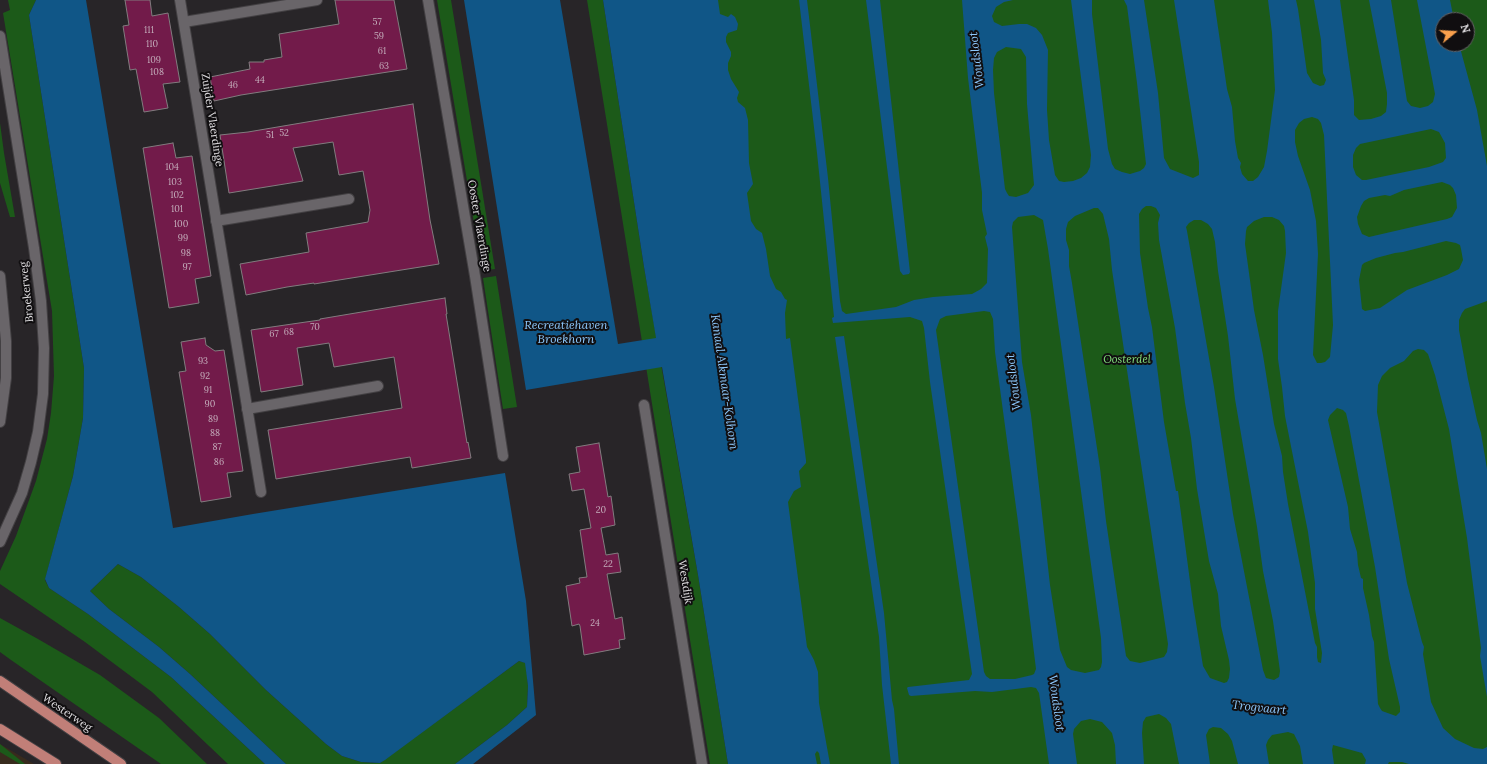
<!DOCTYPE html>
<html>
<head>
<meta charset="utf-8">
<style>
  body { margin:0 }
  #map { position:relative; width:1487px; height:764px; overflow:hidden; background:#282528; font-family:Lora,serif }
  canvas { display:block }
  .north { position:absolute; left:1435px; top:12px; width:40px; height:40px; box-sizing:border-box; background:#100e10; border:1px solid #636164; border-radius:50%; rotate:72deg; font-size:11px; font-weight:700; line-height:16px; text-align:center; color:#e0dee1 }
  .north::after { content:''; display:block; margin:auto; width:14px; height:18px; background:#f9a04d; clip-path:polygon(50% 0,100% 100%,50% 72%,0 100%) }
</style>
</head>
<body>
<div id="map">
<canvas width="1487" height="764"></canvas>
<div class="north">N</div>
</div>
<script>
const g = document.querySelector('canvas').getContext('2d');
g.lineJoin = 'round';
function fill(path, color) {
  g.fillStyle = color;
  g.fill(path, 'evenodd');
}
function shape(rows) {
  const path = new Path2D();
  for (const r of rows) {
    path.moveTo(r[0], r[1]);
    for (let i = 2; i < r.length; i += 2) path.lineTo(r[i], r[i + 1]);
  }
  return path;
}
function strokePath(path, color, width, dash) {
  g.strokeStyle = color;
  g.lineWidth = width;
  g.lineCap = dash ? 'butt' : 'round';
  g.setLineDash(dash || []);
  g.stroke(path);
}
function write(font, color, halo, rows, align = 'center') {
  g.font = font + ' Lora,serif';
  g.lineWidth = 4;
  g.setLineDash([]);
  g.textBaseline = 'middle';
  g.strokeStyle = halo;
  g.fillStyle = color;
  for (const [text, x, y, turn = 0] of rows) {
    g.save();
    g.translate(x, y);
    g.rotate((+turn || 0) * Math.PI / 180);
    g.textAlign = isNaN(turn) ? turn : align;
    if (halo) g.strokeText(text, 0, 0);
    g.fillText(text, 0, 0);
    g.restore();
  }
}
const commercial = shape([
  [0,744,34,764,0,764]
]);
const green = shape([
  [8,0,36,0,29,15,84,368,83,418,73,476,45,580,49,588,88,614,171,677,265,764,228,764,152,692,85,642,0,584,0,571,16,536,36,481,47,439,51,413,54,376,52,311,3,13,10,10],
  [437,0,451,0,495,269,482,271],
  [587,0,603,0,644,267,698,575,728,764,710,764],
  [713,0,1487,0,1487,764,811,764],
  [1443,20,1467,20,1467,44,1443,44],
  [0,123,4,153,15,217,10,217,0,183],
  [496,276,517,407,503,409,483,278],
  [118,564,141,577,179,607,210,634,266,690,326,744,342,756,361,762,380,763,519,661,526,663,528,686,527,707,507,725,455,764,286,764,190,674,159,647,109,609,90,591],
  [0,618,38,639,100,675,159,718,207,764,161,764,11,660,0,652],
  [0,744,25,764,20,764,0,752]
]);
const water = shape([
  [36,0,86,0,173,528,253,514,505,473,526,601,536,715,473,764,455,764,507,725,527,707,528,686,525,663,519,661,385,760,380,763,361,762,342,756,326,744,266,690,210,634,179,607,141,577,118,564,90,591,109,609,159,647,190,674,286,764,265,764,171,677,88,614,49,588,45,579,73,476,83,418,84,368,29,15],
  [464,0,560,0,618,344,656,338,644,267,603,0,718,0,720,14,728,17,731,14,735,17,738,24,737,30,728,33,726,37,726,42,731,52,731,56,728,63,728,70,731,79,739,92,737,98,738,102,745,108,748,120,749,163,753,184,747,193,751,221,756,229,762,233,766,249,770,276,776,289,781,292,785,299,787,300,785,313,786,339,790,338,806,460,806,463,799,471,801,487,794,491,788,502,807,647,814,660,818,672,819,703,830,764,821,764,819,753,817,751,815,754,817,764,728,764,698,575,662,367,526,390],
  [799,0,807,0,828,178,840,301,842,311,846,314,896,307,914,300,933,297,972,294,981,289,987,283,988,249,985,237,987,234,982,210,982,193,968,78,962,0,1013,0,1004,2,996,7,992,16,994,22,1002,26,1019,24,1027,24,1036,28,1042,35,1048,50,1047,110,1049,140,1055,175,1059,181,1064,182,1073,181,1081,178,1087,173,1090,167,1091,155,1071,0,1092,0,1092,14,1108,149,1112,164,1115,169,1122,172,1130,174,1140,171,1144,168,1146,164,1137,83,1127,6,1124,0,1144,0,1158,93,1164,158,1170,169,1193,178,1199,175,1199,162,1174,0,1214,0,1227,89,1232,107,1235,141,1238,158,1241,163,1240,167,1242,174,1248,181,1253,181,1258,177,1264,167,1267,151,1275,90,1272,33,1268,0,1296,0,1298,9,1307,73,1313,83,1320,86,1324,85,1326,80,1323,73,1321,40,1314,0,1340,0,1354,100,1354,115,1359,120,1371,119,1381,116,1386,112,1387,104,1387,93,1369,0,1391,0,1407,101,1411,106,1420,108,1428,106,1433,102,1435,94,1417,0,1450,0,1454,20,1443,20,1443,44,1459,44,1477,110,1487,166,1487,301,1465,309,1462,313,1459,320,1459,330,1468,379,1477,420,1481,433,1487,469,1487,697,1480,656,1481,648,1467,538,1449,429,1435,375,1428,354,1424,350,1418,349,1413,351,1404,361,1390,368,1382,376,1378,385,1377,412,1407,583,1422,642,1424,647,1423,654,1431,702,1443,728,1455,739,1474,748,1483,749,1487,747,1487,764,1409,764,1402,762,1389,762,1388,764,1365,764,1366,760,1362,753,1333,745,1332,750,1334,764,1303,764,1300,746,1294,734,1288,732,1272,735,1268,740,1266,745,1269,764,1238,764,1232,741,1228,734,1221,728,1213,727,1209,729,1206,735,1210,764,1179,764,1171,724,1166,718,1159,714,1146,717,1143,722,1142,733,1144,764,1116,764,1115,745,1112,733,1102,722,1090,719,1081,721,1074,729,1073,734,1077,764,1049,764,1039,693,1036,688,1031,687,992,692,975,691,911,696,909,695,907,688,908,687,969,680,972,674,930,382,924,328,922,321,910,317,833,323,832,318,834,317,817,153],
  [1006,47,1021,49,1026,57,1027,104,1034,185,1028,193,1016,197,1009,196,1007,193,1005,189,994,93,993,70,994,58,997,52],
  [1312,117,1318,119,1321,123,1324,135,1333,325,1330,357,1325,362,1321,363,1317,363,1313,355,1318,254,1316,221,1310,190,1298,156,1295,142,1295,130,1299,123,1304,119],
  [1431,129,1439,132,1445,143,1446,158,1443,162,1429,167,1366,180,1362,180,1356,175,1353,167,1353,155,1356,148,1360,144],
  [1442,182,1450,185,1453,188,1456,195,1457,208,1452,217,1447,219,1369,237,1362,234,1358,224,1357,217,1361,206,1364,201,1369,198,1385,195,1390,196,1404,190],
  [1146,206,1151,206,1156,208,1160,215,1158,223,1159,240,1175,328,1185,403,1191,438,1197,489,1209,561,1218,594,1221,626,1229,660,1230,669,1229,678,1227,682,1224,683,1210,678,1203,666,1193,604,1178,491,1176,491,1164,422,1152,327,1148,308,1140,253,1139,214,1142,209],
  [1094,208,1098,208,1103,214,1109,239,1112,270,1168,644,1167,652,1164,657,1140,663,1130,661,1126,656,1106,521,1100,468,1072,283,1069,266,1069,250,1066,240,1066,229,1068,222,1075,216],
  [1034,215,1043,220,1048,249,1101,638,1102,662,1101,667,1099,670,1085,673,1071,670,1067,667,1060,650,1050,585,1031,415,1022,362,1012,227,1013,222,1018,217],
  [1264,217,1272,217,1279,220,1284,226,1285,231,1286,253,1278,311,1278,359,1282,387,1285,416,1308,532,1315,583,1315,609,1322,653,1321,663,1318,662,1317,657,1317,647,1315,643,1288,504,1283,472,1282,456,1274,424,1263,355,1254,310,1249,273,1245,244,1246,231,1247,227,1254,221],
  [1194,220,1201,220,1208,224,1212,229,1215,242,1218,271,1228,336,1235,399,1257,527,1263,571,1273,621,1280,671,1279,677,1274,680,1266,678,1263,670,1233,514,1214,387,1187,231,1186,227,1189,223],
  [1446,241,1456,243,1460,245,1461,249,1463,260,1459,269,1447,275,1407,290,1380,308,1365,311,1362,309,1359,280,1362,265,1364,263,1376,258,1395,253,1403,252],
  [984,311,990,312,993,319,995,352,1018,522,1036,669,1034,674,1032,675,1015,679,990,679,986,676,984,672,936,330,940,319,946,316],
  [1337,408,1343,410,1346,413,1349,426,1375,567,1389,659,1400,707,1400,712,1396,716,1382,711,1380,708,1378,704,1374,642,1372,636,1369,615,1363,588,1363,579,1361,578,1358,565,1357,552,1350,529,1348,507,1328,420,1330,415],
  [866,0,880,0,910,272,909,274,903,275,900,271],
  [844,336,884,613,892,700,894,709,899,764,891,764,882,685,879,637,835,337]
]);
const building = shape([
  [125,0,150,0,152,16,168,13,180,82,163,84,168,108,144,112,136,69,130,70,123,26,129,25,125,0],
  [335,0,394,0,407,69,241,95,214,101,210,77,250,69,249,62,264,62,264,60,282,57,279,34,339,24,335,0],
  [413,104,430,220,439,264,314,284,314,283,287,287,246,295,240,264,309,252,306,233,368,222,370,210,363,171,339,175,333,142,293,148,303,181,229,193,220,135,248,132,413,104],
  [173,143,176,158,192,156,211,276,195,279,199,303,169,308,143,148,173,143],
  [445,298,447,314,446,314,467,443,468,442,471,458,412,468,410,457,276,479,268,430,402,408,394,357,334,367,329,343,297,348,303,385,261,392,251,330,306,322,320,320,320,319,445,298],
  [205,338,206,345,215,351,224,350,243,471,227,473,231,497,201,502,179,372,186,371,181,342,205,338],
  [599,443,608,497,611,496,615,525,601,528,606,555,618,553,621,572,607,574,615,619,622,617,625,639,619,640,620,648,584,655,580,626,579,624,572,626,566,586,580,583,579,578,587,577,580,530,591,528,584,489,572,491,569,474,580,472,576,447,599,443]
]);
const service = shape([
  [184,22,317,0],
  [216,221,349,199],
  [247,409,378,386]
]);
const minor = shape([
  [180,0,261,492],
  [428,0,475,276,503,456],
  [644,405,702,764]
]);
const tertiary = shape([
  [0,36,34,248,41,301,44,348,43,394,38,432,31,462,22,493,0,542],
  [0,276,6,341,6,378,0,422]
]);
const primary = shape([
  [0,681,121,764],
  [0,729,56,764]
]);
const numberNames = [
  ["57",377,22],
  ["111",149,30],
  ["59",379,36],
  ["110",152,44],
  ["61",382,51],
  ["109",154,60],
  ["63",384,66],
  ["108",157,72],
  ["44",260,80],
  ["46",233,85],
  ["52",284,133],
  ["51",270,135],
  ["104",172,167],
  ["103",175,182],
  ["102",177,195],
  ["101",177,209],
  ["100",181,224],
  ["99",183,238],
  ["98",186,253],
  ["97",187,267],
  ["70",315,327],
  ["68",289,332],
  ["67",274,334],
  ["93",203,361],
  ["92",205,376],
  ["91",208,390],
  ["90",210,404],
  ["89",213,419],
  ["88",215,433],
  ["87",217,447],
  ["86",219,462],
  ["20",601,510],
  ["22",608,564],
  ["24",595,623]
];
const streetNames = [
  ["Zuijder Vlaerdinge",212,120,81],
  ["Ooster Vlaerdinge",479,226,80],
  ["Broekerweg",27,292,-96],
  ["Westdijk",685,582,81],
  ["Westerweg",67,713,34]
];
const parkNames = [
  ["Oosterdel",1127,360]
];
const waterNames = [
  ["Woudsloot",977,60,-97],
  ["Recreatiehaven",566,326],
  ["Broekhorn",566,340],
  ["Kanaal Alkmaar-Kolhorn",724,382,82],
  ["Woudsloot",1014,382,-97],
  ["Woudsloot",1056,703,82],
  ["Trogvaart",1259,708,6]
];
fill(commercial, '#382b1d');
fill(green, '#1c5a19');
fill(water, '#105687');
fill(building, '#721b4a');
strokePath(building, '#827c7f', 1);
strokePath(service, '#434043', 12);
strokePath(minor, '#434043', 12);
strokePath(tertiary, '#434043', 12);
strokePath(primary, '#434043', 12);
strokePath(service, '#696569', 10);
strokePath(minor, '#696569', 10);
strokePath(tertiary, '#696569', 10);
strokePath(primary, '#c17f78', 10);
write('9px', '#c4adbb', null, numberNames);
write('11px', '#e0dee1', '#100e10', streetNames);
write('italic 11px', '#86e17e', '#100e10', parkNames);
write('italic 12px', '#8cc7fb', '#100e10', waterNames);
</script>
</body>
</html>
